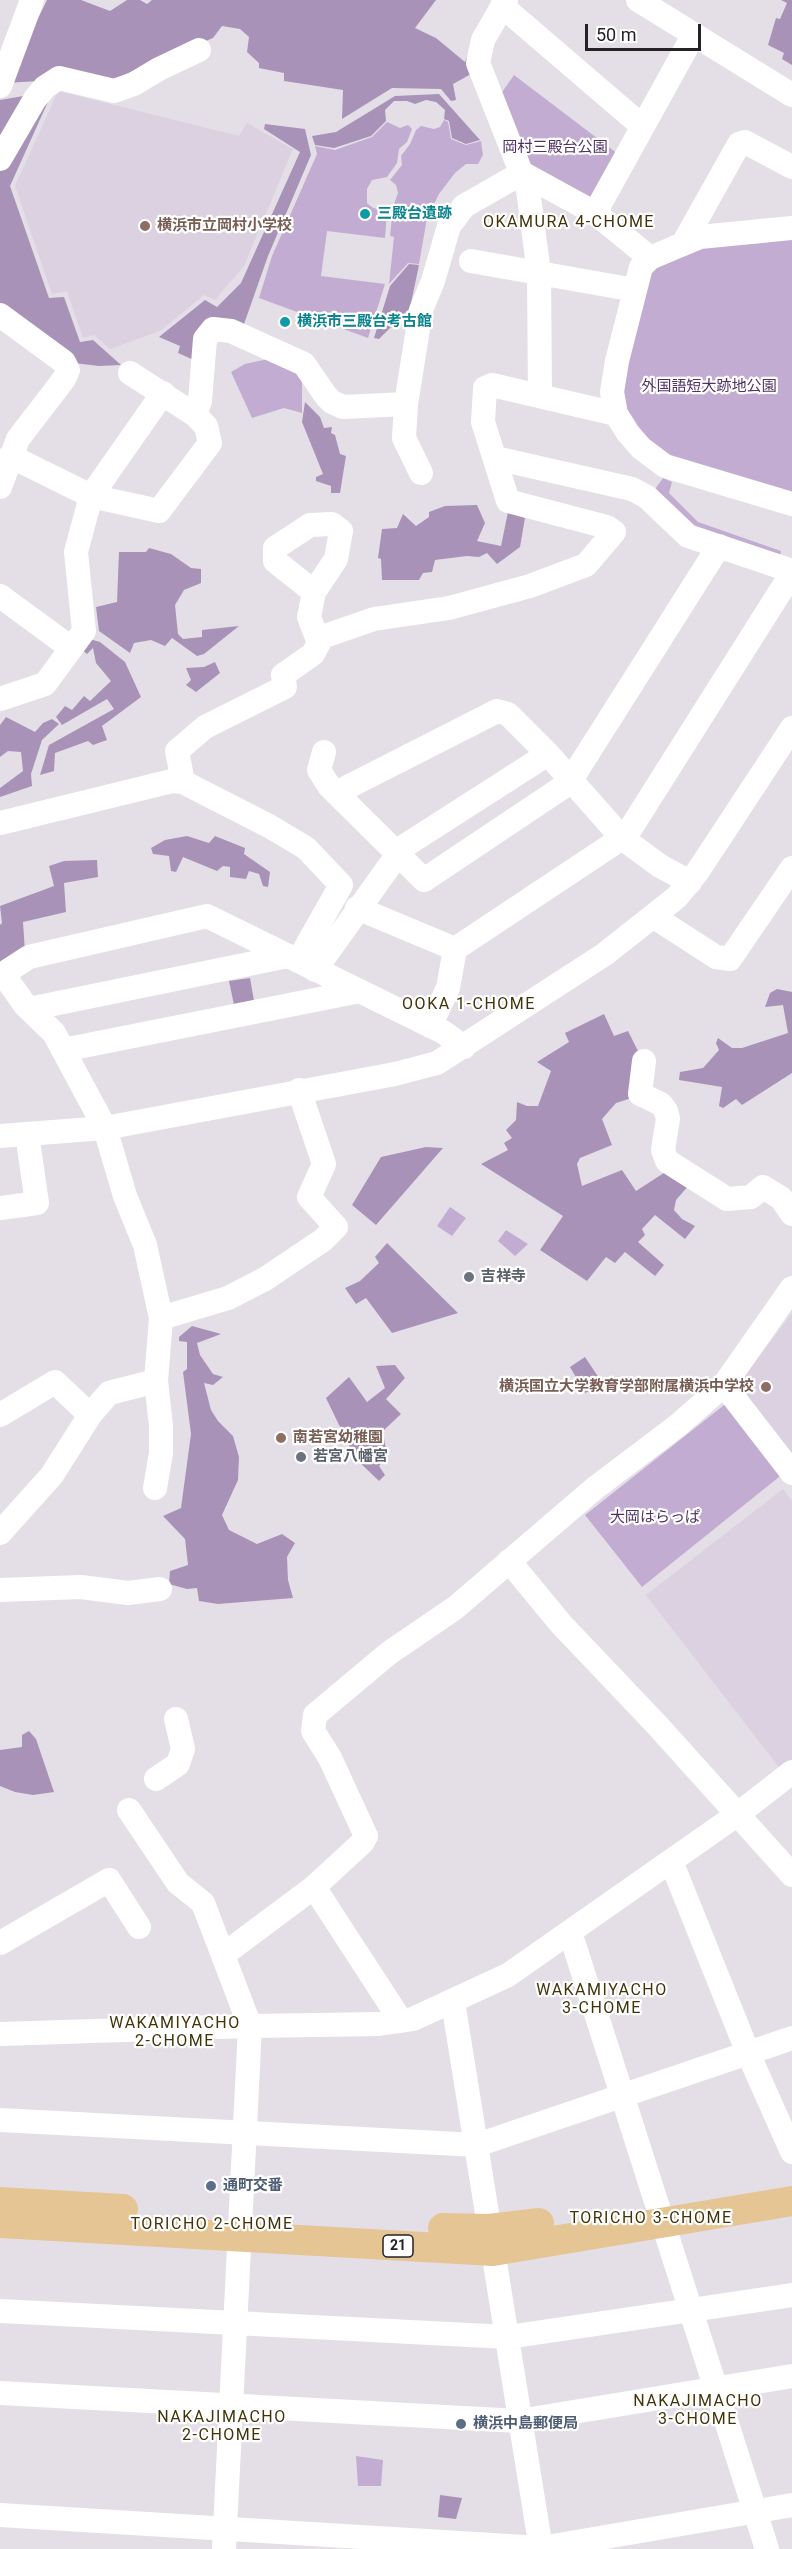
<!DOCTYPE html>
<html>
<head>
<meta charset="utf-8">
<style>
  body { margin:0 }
  #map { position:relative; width:792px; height:2549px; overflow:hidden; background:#e4dfe7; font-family:Roboto,sans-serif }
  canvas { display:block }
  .scale { position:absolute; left:585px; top:24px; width:116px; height:27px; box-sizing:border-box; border:3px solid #242225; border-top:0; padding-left:8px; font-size:18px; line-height:21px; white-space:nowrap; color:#242225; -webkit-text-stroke:4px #fff; paint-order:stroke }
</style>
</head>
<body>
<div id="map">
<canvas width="792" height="2549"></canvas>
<div class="scale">50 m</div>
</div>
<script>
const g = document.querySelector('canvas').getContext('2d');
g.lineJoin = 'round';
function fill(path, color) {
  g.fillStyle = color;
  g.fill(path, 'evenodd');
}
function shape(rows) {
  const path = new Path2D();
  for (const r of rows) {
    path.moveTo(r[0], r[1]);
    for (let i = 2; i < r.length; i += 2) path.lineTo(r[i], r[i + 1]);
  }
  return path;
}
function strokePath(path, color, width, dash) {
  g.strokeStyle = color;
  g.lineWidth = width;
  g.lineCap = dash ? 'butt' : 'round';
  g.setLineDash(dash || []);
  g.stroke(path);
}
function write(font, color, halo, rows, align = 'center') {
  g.font = font + ' Roboto,"Noto Sans JP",sans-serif';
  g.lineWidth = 4.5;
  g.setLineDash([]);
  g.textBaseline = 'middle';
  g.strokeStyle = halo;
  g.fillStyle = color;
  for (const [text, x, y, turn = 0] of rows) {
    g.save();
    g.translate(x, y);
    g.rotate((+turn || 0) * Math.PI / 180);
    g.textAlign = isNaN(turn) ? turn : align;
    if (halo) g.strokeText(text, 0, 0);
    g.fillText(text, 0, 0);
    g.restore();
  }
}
const built = shape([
  [58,91,239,136,247,123,293,149,244,266,215,300,204,295,160,331,110,349,94,335,83,338,67,291,52,294,15,186],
  [792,1313,792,1459,741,1393,740,1382],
  [783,1489,792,1501,792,1761,781,1770,646,1595]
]);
const green = shape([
  [514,75,618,154,592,199,527,168,498,98],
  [444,120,448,122,451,139,466,145,481,141,483,155,478,164,466,164,455,173,439,194,427,218,419,264,408,263,389,284,394,237,390,236,393,207,398,193,396,185,390,180,402,165,401,156,410,144,416,130,421,126,434,129,440,127],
  [387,122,400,128,408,125,412,129,407,142,399,149,397,163,387,177,372,180,367,189,367,203,373,208,387,211,385,238,327,231,321,276,385,284,368,338,259,298,272,256,317,154,315,146,335,150,372,137],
  [792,239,792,498,670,463,628,422,622,398,645,272,708,245,754,244],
  [268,359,302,373,302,413,284,408,252,418,231,372,245,364],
  [663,478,672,482,669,493,698,522,781,551,779,560,690,530,653,492],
  [450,1207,466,1218,452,1236,437,1226],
  [506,1230,528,1244,515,1256,498,1241],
  [728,1402,784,1473,642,1587,585,1515],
  [356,2456,383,2460,381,2486,358,2486]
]);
const forest = shape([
  [47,0,81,0,110,11,127,0,140,0,147,4,152,0,436,0,415,28,436,38,465,62,470,50,471,74,453,84,456,100,451,101,441,89,392,88,342,119,343,90,284,81,284,73,259,68,259,63,247,52,249,37,240,29,222,26,213,38,109,81,61,73,10,186,49,298,64,297,80,342,93,340,121,365,99,366,74,363,0,306,0,100,35,94,39,81,6,83],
  [781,0,792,0,792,65,782,59,784,53,768,45,776,18,780,19,787,3],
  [439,94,480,140,466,144,452,138,449,121,444,119,445,110,436,102,426,100,415,104,407,101,394,101,385,110,386,121,371,136,334,148,315,145,312,136,336,132,395,96],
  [265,124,305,129,311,155,268,256,244,324,207,323,196,361,178,353,180,346,159,337,205,300,217,307,241,283,300,152,264,129],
  [409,264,419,265,410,308,379,339,374,338,390,286],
  [305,402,320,417,324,428,332,427,331,433,335,435,340,454,346,456,340,493,331,493,331,486,316,481,316,477,323,474,302,422],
  [477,505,485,523,477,541,501,546,508,512,525,518,520,547,497,564,487,553,479,557,467,556,435,560,432,572,423,573,419,580,382,580,381,559,378,558,382,529,397,528,403,514,416,526,429,517,429,512,445,506],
  [149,548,171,554,191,568,201,569,201,583,184,590,175,605,178,634,183,639,202,637,202,630,239,626,204,654,197,656,172,638,165,646,151,640,134,643,130,653,99,631,96,607,117,602,119,552,146,552],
  [86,638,100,642,125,662,141,697,102,726,107,740,93,745,88,741,55,753,54,771,40,775,49,745,114,709,107,699,62,725,56,717,65,706,72,710,84,696,90,701,111,681,96,663,93,648,87,654,81,649],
  [215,662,220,673,196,692,186,685,191,680,186,668,204,667],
  [6,717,35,732,43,723,52,719,59,724,42,740,31,774,32,786,0,797,0,788,23,771,21,752,8,751,0,757,0,725],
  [187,836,209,843,215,836,245,848,244,854,270,872,268,887,263,886,259,874,249,871,246,879,230,877,230,867,223,866,217,871,183,857,176,872,171,871,169,856,153,854,151,848,165,840],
  [97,860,98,877,64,883,66,912,23,922,25,952,0,967,0,925,2,923,0,906,54,886,49,866,64,861],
  [250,978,254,1001,234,1005,229,981],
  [777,989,792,992,792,1073,742,1105,736,1099,723,1108,719,1106,722,1087,679,1080,680,1072,703,1068,719,1050,716,1043,718,1038,732,1048,742,1048,788,1033,783,1005,765,1007,770,993],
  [604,1014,614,1036,628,1031,639,1053,635,1097,616,1103,602,1119,612,1145,580,1158,577,1164,582,1186,622,1170,636,1191,670,1169,690,1184,676,1200,674,1210,682,1219,695,1226,685,1239,655,1215,642,1229,645,1235,638,1242,664,1265,655,1276,625,1252,615,1263,606,1257,587,1281,540,1250,563,1216,481,1164,508,1150,504,1143,512,1138,506,1130,516,1120,517,1102,527,1106,538,1106,551,1071,537,1062,569,1042,565,1033],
  [426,1147,443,1148,376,1225,352,1205,381,1157],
  [387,1243,458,1313,392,1333,366,1298,356,1304,345,1288,360,1281,379,1263,375,1257],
  [192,1326,221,1334,197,1343,200,1355,213,1374,223,1377,213,1385,204,1383,211,1410,218,1421,233,1436,239,1457,238,1480,222,1515,229,1530,257,1544,282,1534,295,1543,287,1557,288,1580,293,1598,218,1604,199,1601,197,1588,187,1589,169,1584,170,1571,188,1565,185,1539,163,1516,181,1508,191,1434,183,1372,187,1369,187,1342,179,1341,179,1337],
  [585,1357,603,1384,585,1393,570,1367],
  [395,1365,405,1378,386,1399,401,1414,383,1431,387,1456,379,1466,385,1475,379,1481,355,1458,326,1398,349,1377,367,1402,385,1388,376,1366],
  [29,1731,36,1739,54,1792,33,1795,15,1792,0,1786,0,1750,22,1747,22,1735],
  [440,2495,462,2498,456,2519,438,2517]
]);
const minor = shape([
  [506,0,483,40,478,63,528,190,539,273,540,395],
  [638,0,792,95],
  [502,6,642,126],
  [0,86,32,0],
  [0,159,35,99,45,87,59,78,114,91,134,84,159,69,199,50],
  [522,173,595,213,650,258],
  [595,213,694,34],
  [792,228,700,237,650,258,641,267,617,361,612,392,616,414,628,433,641,448,665,466,792,504],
  [684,242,739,144,745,142,792,167],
  [471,261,635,290],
  [0,315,64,362,68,370,64,379,18,439,0,487],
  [130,373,195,415],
  [10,456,91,496,159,511,210,443,206,426,195,415,200,401,205,339,213,329,231,331,304,364,326,396,332,402,343,407,406,404],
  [495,458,632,489,647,497,688,536,792,571],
  [421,473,404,438,406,404,421,310,433,281,449,226,464,206,522,173],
  [314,592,275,561,275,548,310,525,332,524,341,531,336,559,314,592,309,617,319,643],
  [0,596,71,648],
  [0,699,45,684,84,631,76,552,91,496,163,393],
  [324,752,319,770,329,786,424,880,569,783,719,546],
  [183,782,177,751,205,727,285,687,283,675,313,654,322,637,374,619,449,608,530,586,586,565,614,532,607,527,508,501,483,422,485,388,492,385,616,414],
  [336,793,497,711,508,714,548,754,622,838,629,831,792,573],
  [0,823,172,781,183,782,269,826,306,848,341,885,298,961],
  [357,908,455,949,622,838,660,866,690,882],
  [654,917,716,957,730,959,792,868],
  [315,970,403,847,548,754],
  [29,1009,288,956],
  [430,1026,448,988,455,949],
  [63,1050,360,991],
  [644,1061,640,1094,661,1104,666,1111,668,1119,663,1150,667,1161,727,1199,751,1197,763,1187,781,1198,792,1214],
  [0,1136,105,1128,395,1074,437,1063,605,954,677,897,698,871,792,728],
  [0,1208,37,1203,27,1134],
  [161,1318,228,1298,265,1279,323,1240,336,1227,309,1197,324,1164,299,1090],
  [724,1385,792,1473],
  [0,1415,55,1382,90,1415,109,1393,156,1381],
  [155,1488,161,1453,161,1426,156,1381,161,1318,145,1245,125,1196,105,1128,54,1033,25,1005,3,974,29,957,207,916,443,1032,464,1047],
  [0,1533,52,1475,90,1415],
  [509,1561,561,1624,657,1725,792,1875],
  [0,1590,81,1587,128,1593,160,1589],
  [156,1779,178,1764,183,1749,176,1719],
  [129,1810,178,1883,203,1903,250,2026,224,2549],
  [671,1861,748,2053,792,2152],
  [314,1887,401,2021],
  [570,1932,767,2549],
  [0,1943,109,1880,139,1927],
  [223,1955,314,1887,363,1842,366,1836,330,1758,313,1731,315,1715,389,1653,455,1608,595,1488,677,1426,724,1385,792,1288],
  [453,2002,541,2549],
  [0,2034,250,2026,379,2024,413,2019,508,1975,738,1814,792,1772],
  [0,2120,477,2145,792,2038],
  [0,2311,508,2337,792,2295],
  [0,2393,519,2421,792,2376],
  [0,2515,541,2548,792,2505]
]);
const major = shape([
  [0,2202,123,2209],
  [0,2223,493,2251,792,2201],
  [443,2228,489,2229,539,2223]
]);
const markers = [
  [365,214,6,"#0f9aa8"],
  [145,226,6,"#8d6e63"],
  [285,322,6,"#0f9aa8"],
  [469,1277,6,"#6b7280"],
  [766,1387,6,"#8d6e63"],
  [281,1438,6,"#8d6e63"],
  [301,1457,6,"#6b7280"],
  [211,2186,6,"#5c6f8a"],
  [461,2424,6,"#5c6f8a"]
];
const shields = [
  [398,2246,30]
];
const shieldNames = [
  ["21",398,2246]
];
const parkNames = [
  ["岡村三殿台公園",555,148],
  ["外国語短大跡地公園",709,387],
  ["大岡はらっぱ",655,1518]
];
const cultureNames = [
  ["三殿台遺跡",377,214],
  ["横浜市三殿台考古館",297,322]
];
const educationNames = [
  ["横浜市立岡村小学校",157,226],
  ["横浜国立大学教育学部附属横浜中学校",754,1387,"right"],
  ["南若宮幼稚園",293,1438]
];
const worshipNames = [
  ["吉祥寺",481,1277],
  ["若宮八幡宮",313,1457]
];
const serviceNames = [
  ["通町交番",223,2186],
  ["横浜中島郵便局",473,2424]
];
const neighbourhoodNames = [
  ["OKAMURA 4-CHOME",569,223],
  ["OOKA 1-CHOME",469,1005],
  ["WAKAMIYACHO",602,1991],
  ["3-CHOME",602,2009],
  ["WAKAMIYACHO",175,2024],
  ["2-CHOME",175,2042],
  ["TORICHO 3-CHOME",651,2219],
  ["TORICHO 2-CHOME",212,2225],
  ["NAKAJIMACHO",698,2402],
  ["3-CHOME",698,2420],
  ["NAKAJIMACHO",222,2418],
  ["2-CHOME",222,2436]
];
fill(built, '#dbd1e1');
fill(green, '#c3acd2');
fill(forest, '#a992b7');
strokePath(minor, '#fff', 24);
strokePath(major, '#e6c594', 30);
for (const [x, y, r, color] of markers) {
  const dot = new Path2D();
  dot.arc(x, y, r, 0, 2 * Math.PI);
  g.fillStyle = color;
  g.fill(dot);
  strokePath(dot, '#fff', 2);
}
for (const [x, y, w] of shields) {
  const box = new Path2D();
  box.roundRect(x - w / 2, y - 11, w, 22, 4.5);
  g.fillStyle = '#fff';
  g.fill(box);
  strokePath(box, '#242225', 1.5);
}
write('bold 14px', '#242225', null, shieldNames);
write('15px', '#513163', '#fff', parkNames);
write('bold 15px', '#0d838f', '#fff', cultureNames, 'left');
write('bold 15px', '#785e54', '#fff', educationNames, 'left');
write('bold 15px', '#5b616d', '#fff', worshipNames, 'left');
write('bold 15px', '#4e5e75', '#fff', serviceNames, 'left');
g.letterSpacing = '1.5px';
write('16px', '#423309', '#fff', neighbourhoodNames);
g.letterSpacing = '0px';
</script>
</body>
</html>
